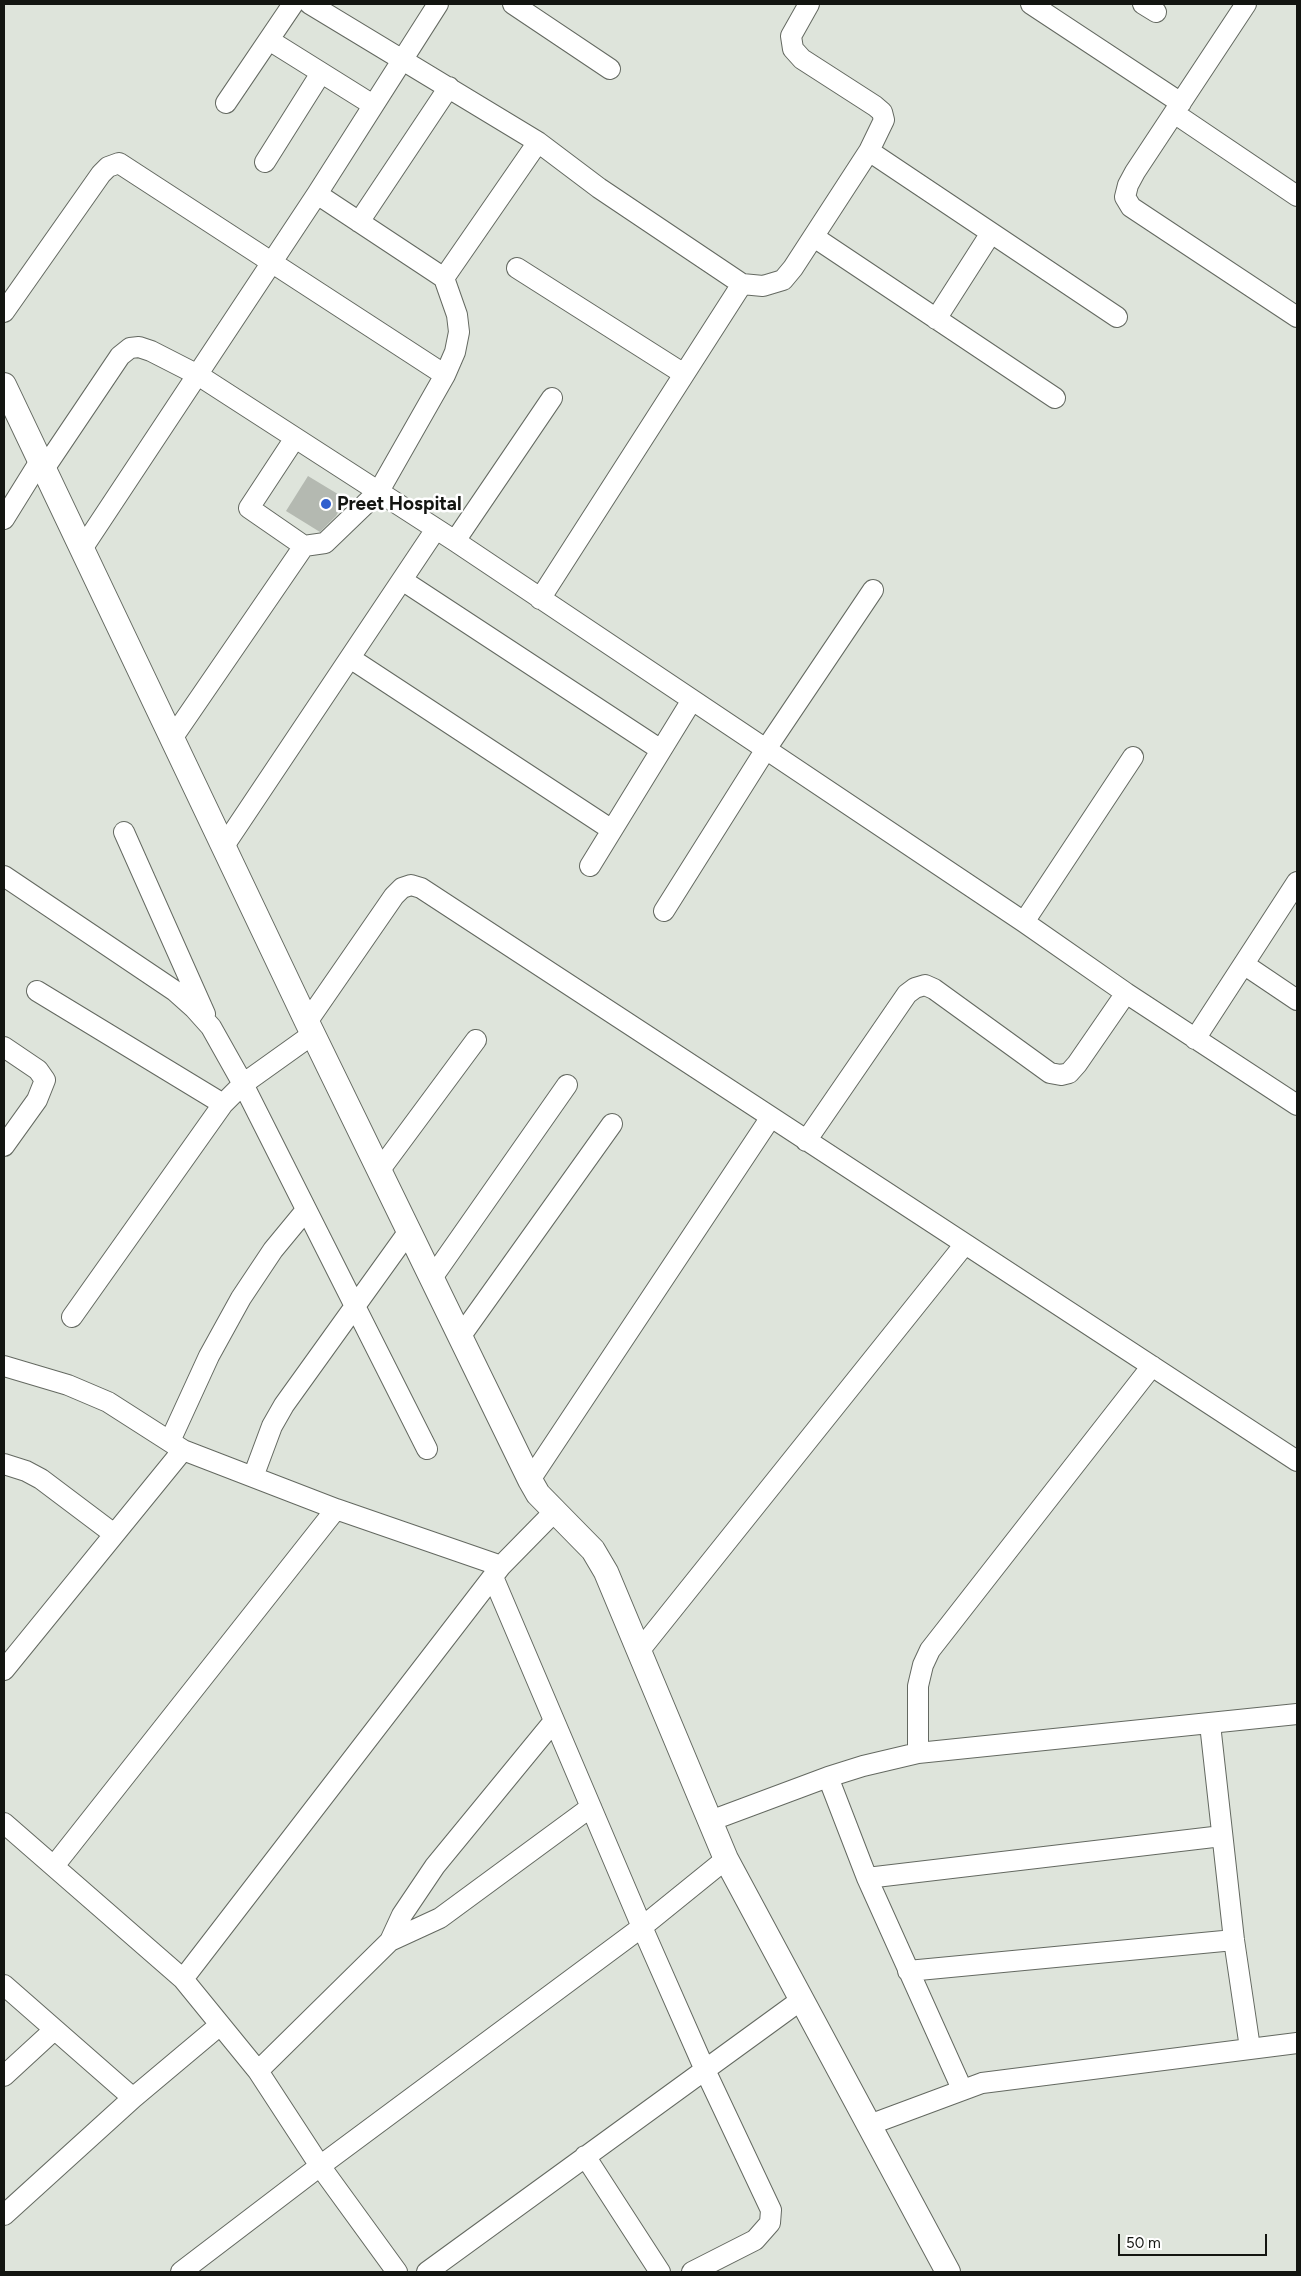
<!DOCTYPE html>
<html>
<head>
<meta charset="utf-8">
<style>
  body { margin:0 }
  #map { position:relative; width:1301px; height:2276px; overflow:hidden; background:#dee4db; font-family:Figtree,sans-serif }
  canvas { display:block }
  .frame { position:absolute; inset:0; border:5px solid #131511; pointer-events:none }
  .scale { position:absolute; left:1118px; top:2234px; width:149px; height:22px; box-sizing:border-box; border:2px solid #131511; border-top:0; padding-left:6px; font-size:15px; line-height:18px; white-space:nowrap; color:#131511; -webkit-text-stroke:4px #fff; paint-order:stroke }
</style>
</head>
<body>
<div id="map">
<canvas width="1301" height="2276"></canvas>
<div class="frame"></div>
<div class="scale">50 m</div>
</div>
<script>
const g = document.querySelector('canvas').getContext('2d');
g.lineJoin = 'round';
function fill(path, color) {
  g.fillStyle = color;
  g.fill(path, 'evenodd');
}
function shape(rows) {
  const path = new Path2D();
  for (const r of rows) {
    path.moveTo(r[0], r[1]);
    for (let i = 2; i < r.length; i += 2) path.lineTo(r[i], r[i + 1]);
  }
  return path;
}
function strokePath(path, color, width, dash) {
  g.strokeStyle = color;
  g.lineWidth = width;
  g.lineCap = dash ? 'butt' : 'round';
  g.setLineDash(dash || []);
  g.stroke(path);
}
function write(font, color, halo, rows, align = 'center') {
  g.font = font + ' Figtree,sans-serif';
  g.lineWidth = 5;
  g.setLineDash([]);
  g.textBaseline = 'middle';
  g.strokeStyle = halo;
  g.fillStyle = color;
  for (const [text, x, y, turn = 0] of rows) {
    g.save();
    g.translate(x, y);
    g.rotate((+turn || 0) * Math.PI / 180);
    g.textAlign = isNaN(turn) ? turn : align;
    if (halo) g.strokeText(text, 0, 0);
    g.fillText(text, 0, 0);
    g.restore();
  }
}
const building = shape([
  [308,476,346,499,336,516,320,532,286,511]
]);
const minor = shape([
  [310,4,538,142,599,188,742,284,763,286,783,280,793,268,869,151,884,120,882,112,875,106,802,59,793,49,791,36,809,4],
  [513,4,610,69],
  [1031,4,1181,103],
  [1143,4,1156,12],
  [1246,4,1135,172,1128,185,1125,197,1131,207,1297,317],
  [269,40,373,105],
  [226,103,293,4],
  [1174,113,1297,196],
  [869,151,1117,317],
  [265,162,321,73],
  [317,194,444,278,538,142],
  [359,222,449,87],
  [814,237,1055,398],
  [517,268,684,374],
  [4,312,101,174,108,167,119,163,445,375],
  [936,319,991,233],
  [44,469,120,356,130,348,139,347,151,351,198,375,455,541,1024,922,1126,993,1297,1105],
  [4,519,40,461],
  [455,541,552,398],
  [304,546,325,543,379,491,445,375,455,352,459,332,457,315,444,278],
  [82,549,317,194,438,4],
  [402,580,661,750],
  [540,599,742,284],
  [350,658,612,830],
  [173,737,304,546,249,508,295,438],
  [124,832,205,1014],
  [224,846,436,529],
  [590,866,692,700],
  [4,876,175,991,194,1008,211,1027,243,1084,427,1449],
  [664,911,766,749,873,590],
  [1024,922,1133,757],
  [1245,965,1297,1000],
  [37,991,223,1104],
  [307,1022,394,896,402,888,411,885,421,888,1297,1461],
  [1195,1039,1297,882],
  [4,1047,38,1070,45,1080,37,1100,4,1146],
  [806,1141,907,994,915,988,925,985,934,989,1050,1073,1061,1075,1069,1073,1077,1064,1126,993],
  [379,1171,476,1040],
  [432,1278,567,1085],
  [72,1317,223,1104,243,1084,313,1034],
  [460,1337,612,1124],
  [4,1366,68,1385,108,1402,183,1450,336,1509,501,1566],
  [170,1441,209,1356,241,1298,273,1250,306,1210],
  [4,1464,26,1471,41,1479,114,1534],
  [253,1477,272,1426,284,1405,409,1231],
  [530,1480,771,1117],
  [493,1577,642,1927,705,2070,771,2210,770,2223,755,2240,692,2272],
  [640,1650,965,1244],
  [4,1670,183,1450],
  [1210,1724,1234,1940,1250,2048],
  [918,1753,918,1686,923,1665,930,1650,1152,1366],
  [828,1777,867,1878,962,2089],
  [710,1821,828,1777,863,1766,918,1753,1297,1714],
  [4,1823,183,1979,258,2071,320,2166,397,2272],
  [54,1866,336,1509],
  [867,1878,1222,1836],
  [390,1941,440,1918,591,1807],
  [908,1971,1234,1940],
  [183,1979,501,1566,555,1511],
  [4,1985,133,2098],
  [258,2071,390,1941,402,1915,435,1866,554,1721],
  [4,2076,54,2030],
  [869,2125,982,2083,1297,2043],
  [585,2156,660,2272],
  [4,2215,133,2098,220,2025],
  [181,2272,320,2166,642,1927,726,1859],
  [427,2272,801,2000]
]);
const tertiary = shape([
  [4,385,307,1022,530,1480,538,1494,593,1550,606,1572,726,1859,948,2272]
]);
const markers = [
  [326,504,6,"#2f5fce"]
];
const poiNames = [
  ["Preet Hospital",337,504]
];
fill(building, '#b4b9b1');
strokePath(minor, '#646961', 22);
strokePath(tertiary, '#646961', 26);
strokePath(minor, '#fff', 20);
strokePath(tertiary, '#fff', 24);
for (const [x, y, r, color] of markers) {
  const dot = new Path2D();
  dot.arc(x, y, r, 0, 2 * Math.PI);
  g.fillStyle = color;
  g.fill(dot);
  strokePath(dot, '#fff', 2);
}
write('bold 19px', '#131511', '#fff', poiNames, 'left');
</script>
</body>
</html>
